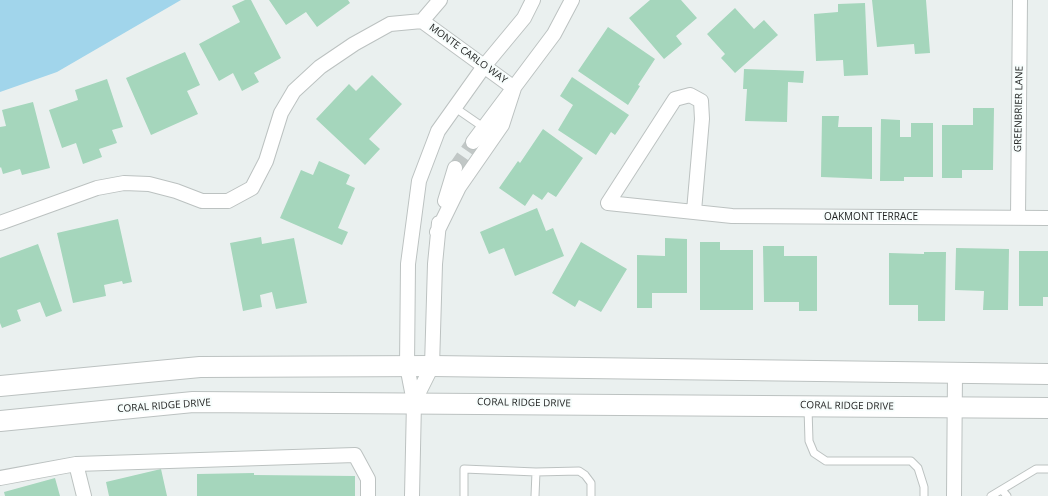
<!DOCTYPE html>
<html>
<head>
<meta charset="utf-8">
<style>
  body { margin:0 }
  canvas { display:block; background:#eaf0ef }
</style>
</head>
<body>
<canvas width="1048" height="496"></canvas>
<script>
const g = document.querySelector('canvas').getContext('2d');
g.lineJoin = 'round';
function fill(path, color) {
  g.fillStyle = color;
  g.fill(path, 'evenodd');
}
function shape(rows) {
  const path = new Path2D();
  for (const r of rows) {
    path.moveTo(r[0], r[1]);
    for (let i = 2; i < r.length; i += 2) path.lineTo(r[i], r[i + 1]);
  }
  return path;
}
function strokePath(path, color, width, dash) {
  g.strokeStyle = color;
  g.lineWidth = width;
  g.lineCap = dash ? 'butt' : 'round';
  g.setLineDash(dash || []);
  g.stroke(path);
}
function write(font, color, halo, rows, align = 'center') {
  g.font = font + ' "Open Sans",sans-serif';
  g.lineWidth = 4;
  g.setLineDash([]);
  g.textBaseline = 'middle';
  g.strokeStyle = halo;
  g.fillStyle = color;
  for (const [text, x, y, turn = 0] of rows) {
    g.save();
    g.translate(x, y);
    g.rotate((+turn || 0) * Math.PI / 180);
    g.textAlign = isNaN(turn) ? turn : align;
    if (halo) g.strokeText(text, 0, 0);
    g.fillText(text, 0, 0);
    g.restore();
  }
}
const water = shape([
  [0,0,181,0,57,72,0,92]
]);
const building = shape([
  [245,0,251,0,281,58,254,73,259,82,242,91,233,73,219,81,199,44,240,22,232,6],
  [269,0,348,0,350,3,317,27,306,12,286,25],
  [650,0,681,0,697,18,676,36,682,44,664,59,629,18],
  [872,0,926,0,930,53,915,54,914,44,877,47],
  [865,3,868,75,844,76,843,60,816,61,814,14,838,12,838,4],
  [735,8,754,29,764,20,778,35,735,73,721,58,725,54,707,34],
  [608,27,655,59,638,85,640,86,628,105,578,71],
  [185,52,200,85,187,91,198,114,151,135,126,78],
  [744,69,804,71,803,83,788,82,787,122,745,121,747,89,743,89],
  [372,75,402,104,369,139,380,149,365,165,316,119,349,84,356,91],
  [572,77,629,115,615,135,611,132,596,155,558,130,573,105,560,96],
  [107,79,123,127,112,130,117,143,99,149,102,157,83,164,76,143,62,148,49,110,78,100,75,90],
  [33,102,50,168,22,175,20,169,3,174,1,167,0,168,0,127,6,126,2,110],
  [973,108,994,108,993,170,962,170,962,178,942,178,942,125,973,125],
  [822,116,839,116,838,127,872,127,872,179,821,177],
  [881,119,900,120,900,137,911,137,911,123,933,123,933,177,904,177,904,181,880,181],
  [543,129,583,158,556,197,548,192,542,200,533,194,525,206,499,188,518,161,520,163],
  [319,161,350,175,346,184,355,188,338,228,348,232,342,245,280,218,301,170,313,175],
  [537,208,546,231,553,228,564,256,515,276,504,248,489,254,480,232],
  [118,219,132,282,123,284,122,281,104,285,106,296,73,303,57,233],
  [261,237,262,244,294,238,307,303,276,309,272,292,260,295,262,307,243,311,230,243],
  [665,238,687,239,687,293,652,293,652,308,637,308,637,255,665,256],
  [581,242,627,269,601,312,579,300,575,307,552,293],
  [700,242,720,242,720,250,753,250,753,310,700,310],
  [38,244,62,311,46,317,40,302,17,310,21,321,2,328,0,323,0,258],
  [763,246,784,246,784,256,817,256,817,311,799,311,799,302,764,302],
  [956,248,1009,249,1008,310,983,310,984,291,955,290],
  [1019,251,1048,251,1048,297,1043,297,1043,306,1019,306],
  [924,252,946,252,945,321,918,321,918,305,889,305,889,253,924,254],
  [161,469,167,496,109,496,106,482],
  [254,473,254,475,355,476,355,496,197,496,197,474],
  [55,478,60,496,5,496,4,492]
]);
const streetTunnel = shape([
  [455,168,473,142]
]);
const lane = shape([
  [454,107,483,127],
  [808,408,809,441,814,453,826,461,911,461,918,468,924,487,924,496],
  [1002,490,1007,496],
  [464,496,464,469,536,472,579,471,585,475,591,483,591,496],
  [535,496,536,472],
  [991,496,1036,469,1048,469]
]);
const street = shape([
  [422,21,440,0],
  [473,142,554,34,572,0],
  [445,201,455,168],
  [694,211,702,119,701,101,690,95,675,99,608,203,732,216,1048,218],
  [1018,218,1020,0],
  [0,223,97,188,124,183,149,184,176,191,202,201,228,201,252,188,266,161,281,113,294,91,320,67,354,44,390,24,422,21,514,88,502,125,459,187,437,232],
  [414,402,432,366,435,264,439,223],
  [76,464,84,496],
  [0,478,76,464,355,455,368,479,368,496],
  [412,496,414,402,407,366,408,264,419,181,438,131,485,65,524,18,533,0],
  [954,496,955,373]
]);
const secondary = shape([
  [0,386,200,367,432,366,1048,374],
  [0,421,193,402,1048,408]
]);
const streetNames = [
  ["MONTE CARLO WAY",468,54,36],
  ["GREENBRIER LANE",1019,109,-89],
  ["OAKMONT TERRACE",871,217],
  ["CORAL RIDGE DRIVE",524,403,1],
  ["CORAL RIDGE DRIVE",164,406,-4],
  ["CORAL RIDGE DRIVE",847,406,1]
];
fill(water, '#a1d5eb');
fill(building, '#a5d6bc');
strokePath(streetTunnel, '#c1c7c6', 14, [14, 7]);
strokePath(lane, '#bcc2c1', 9);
strokePath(street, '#bcc2c1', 16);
strokePath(secondary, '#bcc2c1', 22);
strokePath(lane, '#fff', 7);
strokePath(street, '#fff', 14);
strokePath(secondary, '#fff', 20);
write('10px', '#1f2120', '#f7fdfc', streetNames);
</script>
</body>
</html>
